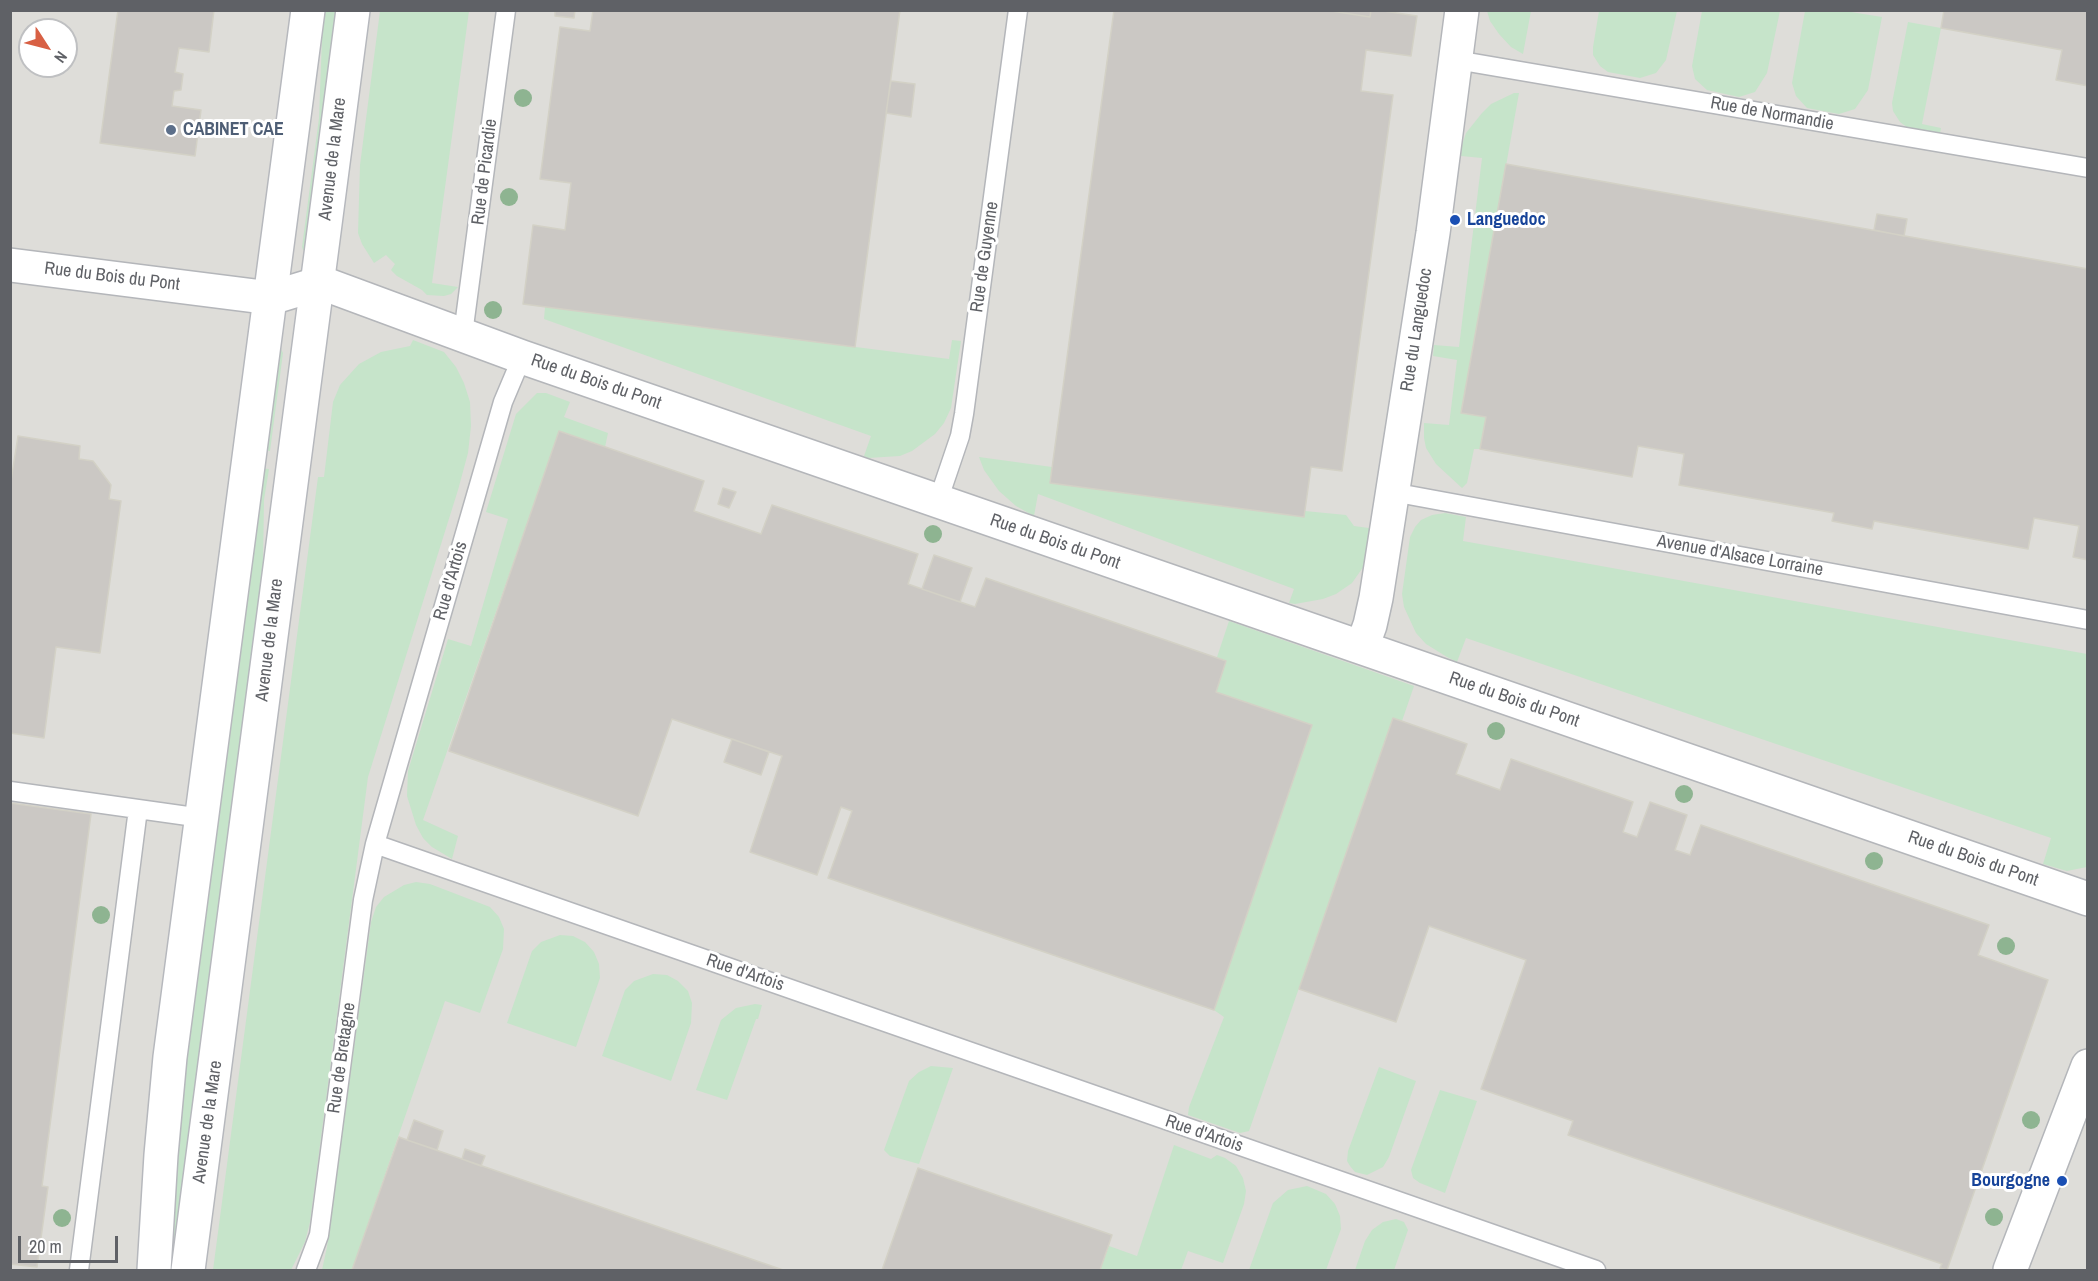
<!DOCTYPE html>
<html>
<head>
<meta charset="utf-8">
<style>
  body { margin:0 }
  #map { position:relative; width:2098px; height:1281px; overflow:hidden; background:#efeee7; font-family:"Archivo Narrow",sans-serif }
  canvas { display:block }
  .frame { position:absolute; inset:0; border:12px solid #5f6166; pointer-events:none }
  .north { position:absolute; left:18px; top:18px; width:60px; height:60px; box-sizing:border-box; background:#fff; border:2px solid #bfc0c2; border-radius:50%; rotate:126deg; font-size:16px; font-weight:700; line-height:24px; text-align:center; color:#5f6166 }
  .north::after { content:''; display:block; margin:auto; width:21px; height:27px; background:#d86044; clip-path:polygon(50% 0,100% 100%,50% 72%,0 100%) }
  .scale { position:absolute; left:18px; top:1236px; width:100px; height:27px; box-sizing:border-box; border:3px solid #5f6166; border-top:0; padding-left:8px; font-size:18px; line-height:21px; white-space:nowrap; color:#5f6166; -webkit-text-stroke:4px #fff; paint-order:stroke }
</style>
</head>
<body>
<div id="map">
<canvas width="2098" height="1281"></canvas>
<div class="frame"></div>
<div class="north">N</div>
<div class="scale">20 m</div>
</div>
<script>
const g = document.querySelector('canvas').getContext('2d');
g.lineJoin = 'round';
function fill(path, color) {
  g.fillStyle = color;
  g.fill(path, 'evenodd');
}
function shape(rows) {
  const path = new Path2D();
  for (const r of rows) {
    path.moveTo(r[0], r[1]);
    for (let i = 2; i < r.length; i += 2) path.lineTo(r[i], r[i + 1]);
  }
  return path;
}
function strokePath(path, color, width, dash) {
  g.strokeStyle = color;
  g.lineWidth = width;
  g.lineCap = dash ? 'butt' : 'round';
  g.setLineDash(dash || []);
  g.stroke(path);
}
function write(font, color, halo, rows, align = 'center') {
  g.font = font + ' "Archivo Narrow",sans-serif';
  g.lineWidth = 6;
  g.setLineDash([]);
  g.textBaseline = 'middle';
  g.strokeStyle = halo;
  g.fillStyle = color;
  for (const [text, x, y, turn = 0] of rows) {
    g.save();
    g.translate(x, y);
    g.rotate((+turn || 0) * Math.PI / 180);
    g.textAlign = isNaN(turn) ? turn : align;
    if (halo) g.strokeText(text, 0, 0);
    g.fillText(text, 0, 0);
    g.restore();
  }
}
const industrial = shape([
  [11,11,2087,11,2087,1270,11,1270],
  [30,30,66,30,66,66,30,66]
]);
const green = shape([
  [323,11,344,11,307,251,303,250,302,247,319,118],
  [380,11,469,11,432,283,458,287,451,294,444,296,427,295,422,290,397,276,391,270,395,264,386,255,374,263,362,244,358,233,360,165],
  [1487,11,1531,11,1523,54,1511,47,1499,34,1490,21],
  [1599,11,1677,11,1666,60,1656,73,1640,78,1608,72,1600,66,1593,55,1593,47],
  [1702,11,1780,11,1767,73,1755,92,1739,97,1707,90,1695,79,1692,66],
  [1805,11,1845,11,1882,17,1868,90,1855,109,1839,114,1807,108,1796,96,1792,83],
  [1908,22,1941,28,1922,124,1941,128,1940,134,1908,128,1900,122,1893,111,1892,103],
  [1514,93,1519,93,1462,412,1486,417,1480,449,1474,449,1467,483,1462,488,1436,464,1426,448,1424,438,1424,423,1449,425,1457,360,1433,356,1434,345,1459,347,1482,158,1461,156,1462,145,1466,133,1482,113,1491,104],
  [545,307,949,359,952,340,961,341,951,408,944,423,935,434,912,451,900,456,868,458,864,456,871,436,544,319],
  [413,340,444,352,456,367,464,383,470,402,471,426,468,453,458,490,368,777,310,1222,305,1242,291,1270,213,1270,318,477,324,477,333,402,340,385,359,364,381,352,410,346],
  [278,348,281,349,283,353,270,451,261,450],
  [537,393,546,393,570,402,564,417,608,433,605,447,559,432,423,820,458,836,452,859,432,847,423,838,416,825,407,796,408,771,448,639,471,646,508,519,486,512,516,414],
  [979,457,1052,467,1050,483,1304,517,1305,511,1346,515,1354,526,1376,529,1366,563,1352,583,1336,594,1323,599,1295,604,1289,603,1294,589,1038,494,1034,516,1016,506,999,491,984,470],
  [259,468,269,469,264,500,262,627,177,1270,166,1270,172,1127],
  [1445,513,1466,517,1463,541,2087,654,2087,867,2067,871,2043,864,2051,838,1466,638,1457,662,1447,657,1426,644,1416,633,1404,607,1402,594,1410,537,1415,527,1421,520,1432,515],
  [1229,621,1414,686,1402,721,1393,719,1249,1131,1240,1133,1188,1115,1189,1107,1224,1017,1214,1010,1312,725,1216,692,1226,661,1217,657],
  [416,882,430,884,490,907,499,917,504,929,503,949,480,1013,445,1001,352,1270,322,1270,327,1247,371,922,376,907,384,897,404,885],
  [560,935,573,936,585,942,594,952,599,964,600,978,576,1047,507,1023,532,951,541,942],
  [653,974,667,975,678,981,688,991,692,1003,691,1023,671,1081,602,1056,625,990,634,981],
  [755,1004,762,1005,758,1019,756,1019,727,1100,696,1090,721,1020,736,1008],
  [931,1066,953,1068,919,1164,890,1156,884,1150,909,1081,919,1072],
  [1379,1067,1416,1081,1389,1157,1383,1167,1367,1175,1355,1172,1350,1166,1347,1161,1348,1151],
  [1440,1090,1477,1101,1445,1193,1420,1183,1413,1178,1411,1170],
  [1174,1145,1211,1159,1217,1155,1225,1158,1236,1166,1243,1178,1246,1191,1244,1204,1223,1263,1188,1251,1181,1270,1100,1270,1109,1246,1137,1256],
  [1307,1186,1326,1194,1335,1204,1340,1216,1341,1229,1326,1270,1249,1270,1273,1203,1288,1190],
  [1396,1219,1404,1222,1408,1230,1394,1270,1355,1270,1365,1241,1372,1230,1383,1222]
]);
const building = shape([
  [118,10,214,10,209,52,179,48,175,72,183,74,181,90,174,91,172,106,201,110,195,156,100,143,118,10],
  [555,10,575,10,574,18,555,16,555,10],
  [593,10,900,10,855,347,523,304,533,225,565,230,571,183,540,179,560,27,590,31,593,10],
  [1114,10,1325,10,1370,17,1371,10,1377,10,1417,16,1411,56,1366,50,1361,91,1393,95,1342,471,1311,467,1304,517,1050,483,1114,10],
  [1325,10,1371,10,1370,17,1325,10],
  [1944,10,2088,10,2088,86,2056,80,2062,50,1941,28,1944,10],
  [891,81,915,84,911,117,886,113,891,81],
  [1506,164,2088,269,2088,560,2073,557,2079,526,2034,518,2028,549,1874,521,1872,529,1832,521,1834,513,1679,485,1684,454,1638,446,1632,477,1480,449,1486,417,1461,413,1506,164],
  [1877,214,1907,219,1904,236,1874,230,1877,214],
  [559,431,704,481,694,511,761,534,772,505,918,554,908,584,922,589,975,607,986,578,1226,661,1216,692,1312,725,1214,1010,828,878,852,811,841,807,817,875,750,852,782,756,672,719,638,816,449,751,559,431],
  [18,436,80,446,79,459,93,461,111,485,109,499,121,501,100,653,56,647,44,738,10,733,10,487,18,436],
  [723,488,736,492,729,508,718,504,723,488],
  [934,555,972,568,960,602,922,589,934,555],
  [1393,718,1467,744,1456,774,1500,790,1511,759,1633,802,1623,832,1637,837,1650,802,1687,815,1675,850,1690,855,1701,825,1989,925,1978,955,2048,980,1947,1270,1940,1268,1942,1264,1568,1135,1573,1121,1481,1089,1526,960,1429,926,1396,1022,1299,989,1393,718],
  [732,739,769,752,761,775,724,762,732,739],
  [10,803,91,814,42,1186,48,1187,37,1267,10,1264,10,803],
  [414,1120,443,1131,437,1150,407,1140,414,1120],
  [399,1137,407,1140,783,1270,352,1270,399,1137],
  [465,1149,485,1156,481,1166,462,1159,465,1149],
  [918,1168,1112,1235,1100,1270,882,1270,918,1168]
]);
const lane = shape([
  [1456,60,2088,168],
  [463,334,506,10],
  [522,357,503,402,375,844,1596,1270],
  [1392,492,2088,620],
  [938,501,960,436,964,414,1018,10],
  [10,791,202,818],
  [79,1270,138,809],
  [306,1270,319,1235,363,900,375,844]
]);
const street = shape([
  [10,265,271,298,317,284,330,286,522,357,2088,899],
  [1362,647,1370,625,1376,598,1433,233,1462,10],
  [2010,1270,2088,1066]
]);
const secondary = shape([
  [154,1270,161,1155,170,1057,308,10],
  [188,1270,353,10]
]);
const trees = [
  [523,98],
  [509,197],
  [493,310],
  [933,534],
  [1496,731],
  [1684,794],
  [1874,861],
  [101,915],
  [2006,946],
  [2031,1120],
  [1994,1217],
  [62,1218]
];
const markers = [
  [171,130,6,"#5c6f8a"],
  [1455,220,6,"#1a4fb4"],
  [2062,1181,6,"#1a4fb4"]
];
const streetNames = [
  ["Rue de Normandie",1772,114,10],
  ["Avenue de la Mare",333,159,-83],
  ["Rue de Picardie",485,172,-83],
  ["Rue de Guyenne",985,257,-82],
  ["Rue du Bois du Pont",112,277,7],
  ["Rue du Languedoc",1417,330,-81],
  ["Rue du Bois du Pont",596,382,19],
  ["Rue du Bois du Pont",1055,542,19],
  ["Avenue d'Alsace Lorraine",1740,556,10],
  ["Rue d'Artois",451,581,-74],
  ["Avenue de la Mare",270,640,-83],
  ["Rue du Bois du Pont",1514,700,19],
  ["Rue du Bois du Pont",1973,859,19],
  ["Rue d'Artois",745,973,19],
  ["Rue de Bretagne",342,1058,-82],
  ["Avenue de la Mare",208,1122,-82],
  ["Rue d'Artois",1204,1134,19]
];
const serviceNames = [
  ["CABINET CAE",183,130]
];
const transitNames = [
  ["Languedoc",1467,220],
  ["Bourgogne",2050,1181,"right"]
];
fill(industrial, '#deddd9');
fill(green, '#c6e4ca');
fill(building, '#cbc8c4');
strokePath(building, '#d3d1c6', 1.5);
strokePath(lane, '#b4b6ba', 21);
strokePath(street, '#b4b6ba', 36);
strokePath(secondary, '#b6b8bd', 36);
strokePath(lane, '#fff', 18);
strokePath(street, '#fff', 33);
strokePath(secondary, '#fff', 33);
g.fillStyle = '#8eb491';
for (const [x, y] of trees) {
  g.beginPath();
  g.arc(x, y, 9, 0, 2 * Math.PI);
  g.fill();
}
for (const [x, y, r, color] of markers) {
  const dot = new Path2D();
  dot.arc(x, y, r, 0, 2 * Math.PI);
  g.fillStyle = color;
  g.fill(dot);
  strokePath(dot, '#fff', 2);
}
write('18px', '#5f6166', '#fff', streetNames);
write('bold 18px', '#4e5e75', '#fff', serviceNames, 'left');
write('bold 18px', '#164399', '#fff', transitNames, 'left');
</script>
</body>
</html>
